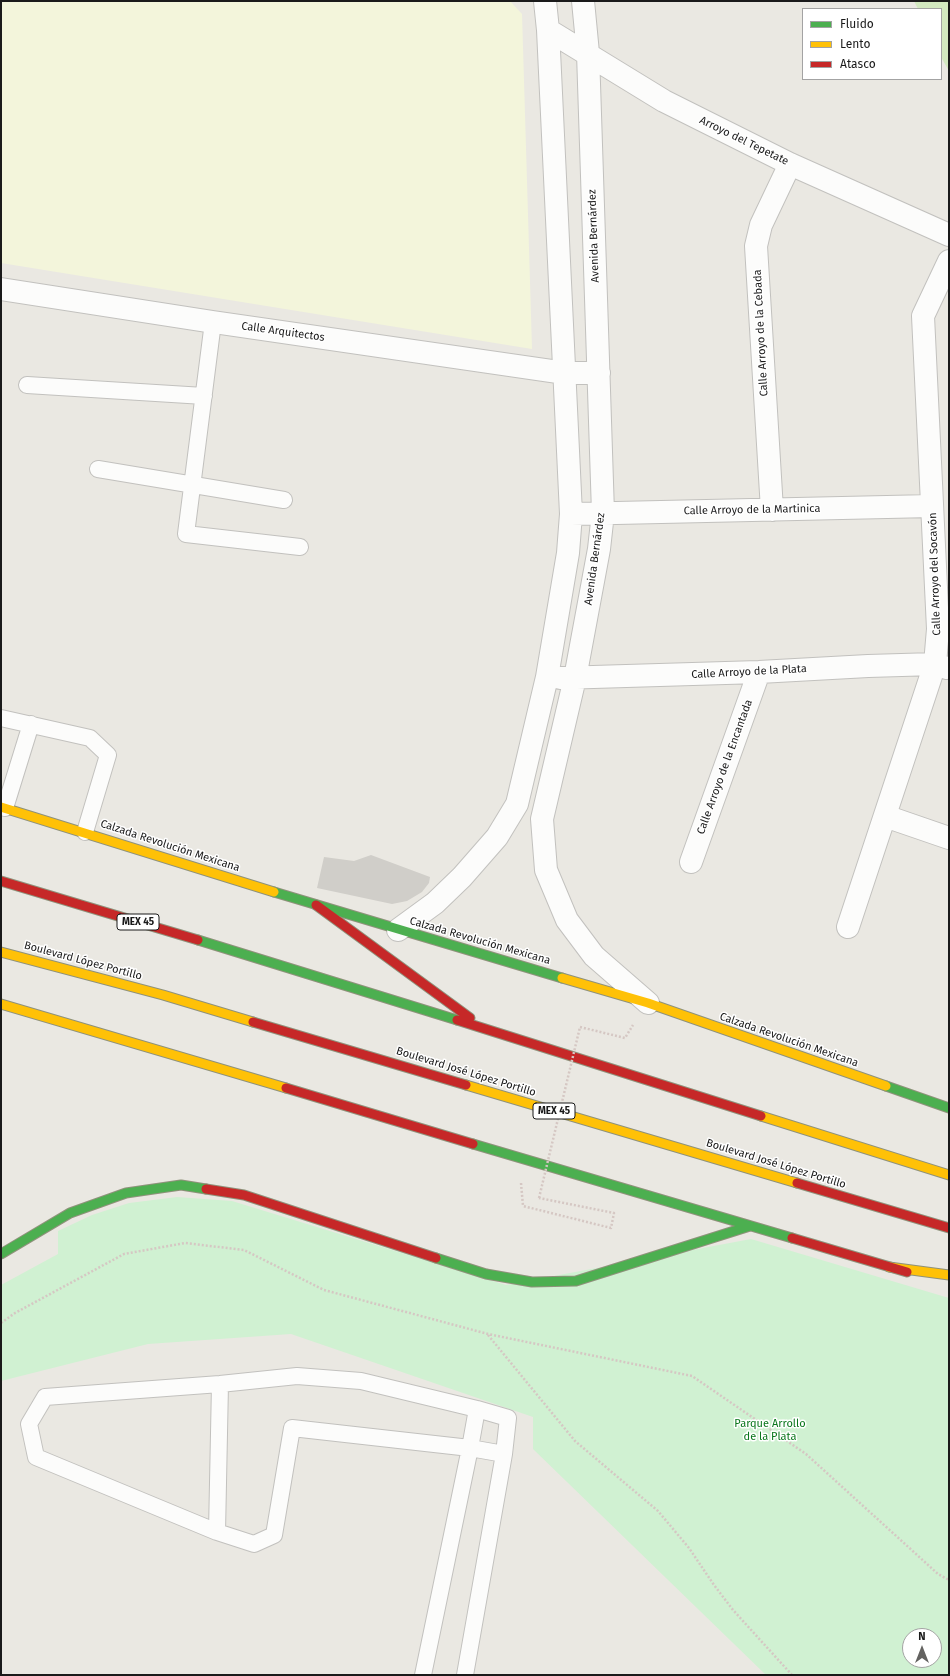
<!DOCTYPE html>
<html>
<head>
<meta charset="utf-8">
<style>
  body { margin:0 }
  #map { position:relative; width:950px; height:1676px; overflow:hidden; background:#eae8e2; font-family:"Fira Sans",sans-serif }
  canvas { display:block }
  .frame { position:absolute; inset:0; border:2px solid #1a1a1a; pointer-events:none }
  .legend { position:absolute; left:802px; top:8px; width:140px; height:72px; box-sizing:border-box; background:#fff; border:1px solid #a3a3a3; margin:0; padding:5px 7px; list-style:none; font-size:12px; color:#1a1a1a }
  .legend li { display:flex; align-items:center; gap:8px; height:20px }
  .legend b { width:20px; border:1px solid #a3a3a3 }
  .north { position:absolute; left:902px; top:1628px; width:40px; height:40px; box-sizing:border-box; background:#fff; border:1px solid #a3a3a3; border-radius:50%; rotate:0deg; font-size:11px; font-weight:700; line-height:16px; text-align:center; color:#1a1a1a }
  .north::after { content:''; display:block; margin:auto; width:14px; height:18px; background:#636260; clip-path:polygon(50% 0,100% 100%,50% 72%,0 100%) }
</style>
</head>
<body>
<div id="map">
<canvas width="950" height="1676"></canvas>
<div class="frame"></div>
<ul class="legend">
<li><b style="height:5px;background:#4caf50"></b>Fluido</li>
<li><b style="height:5px;background:#ffc107"></b>Lento</li>
<li><b style="height:5px;background:#c62828"></b>Atasco</li>
</ul>
<div class="north">N</div>
</div>
<script>
const g = document.querySelector('canvas').getContext('2d');
g.lineJoin = 'round';
function fill(path, color) {
  g.fillStyle = color;
  g.fill(path, 'evenodd');
}
function shape(rows) {
  const path = new Path2D();
  for (const r of rows) {
    path.moveTo(r[0], r[1]);
    for (let i = 2; i < r.length; i += 2) path.lineTo(r[i], r[i + 1]);
  }
  return path;
}
function strokePath(path, color, width, dash) {
  g.strokeStyle = color;
  g.lineWidth = width;
  g.lineCap = dash ? 'butt' : 'round';
  g.setLineDash(dash || []);
  g.stroke(path);
}
function write(font, color, halo, rows, align = 'center') {
  g.font = font + ' "Fira Sans",sans-serif';
  g.lineWidth = 3;
  g.setLineDash([]);
  g.textBaseline = 'middle';
  g.strokeStyle = halo;
  g.fillStyle = color;
  for (const [text, x, y, turn = 0] of rows) {
    g.save();
    g.translate(x, y);
    g.rotate((+turn || 0) * Math.PI / 180);
    g.textAlign = isNaN(turn) ? turn : align;
    if (halo) g.strokeText(text, 0, 0);
    g.fillText(text, 0, 0);
    g.restore();
  }
}
const education = shape([
  [1,1,510,1,522,14,532,349,1,263]
]);
const grass = shape([
  [914,1,949,1,949,71,941,57,941,9,918,9]
]);
const park = shape([
  [177,1197,232,1201,506,1285,751,1239,949,1298,949,1675,766,1675,533,1449,533,1417,291,1334,148,1344,1,1381,1,1285,58,1254,58,1231,92,1215,129,1203],
  [910,1636,934,1636,934,1660,910,1660]
]);
const building = shape([
  [371,855,430,877,429,883,422,892,407,901,392,904,317,888,324,857,354,861]
]);
const path = shape([
  [580,1027,625,1038,633,1025],
  [521,1183,523,1206,611,1228,614,1213,539,1198],
  [1,1323,15,1313,124,1254,185,1243,244,1250,324,1290,488,1334,692,1376,806,1454,938,1574,949,1580],
  [488,1335,575,1441,658,1511,689,1548,714,1585,733,1610,792,1675]
]);
const lane = shape([
  [213,322,186,534,300,547],
  [27,385,204,396],
  [98,469,284,500],
  [1,718,90,738,108,755,85,832],
  [5,808,31,724],
  [217,1532,220,1384],
  [423,1675,470,1448,477,1409,361,1381,297,1376,220,1384,45,1397,29,1424,36,1457,217,1532,254,1544,274,1535,292,1428,470,1448,504,1454],
  [465,1675,504,1454,508,1418,477,1409]
]);
const street = shape([
  [583,1,588,53,603,513,599,549,575,678,542,819,546,870,567,920,594,956,648,1003],
  [548,30,664,101,790,164,949,235],
  [1,289,213,322,565,373,599,373],
  [772,510,756,246,761,225,790,164],
  [571,514,932,506],
  [560,678,759,672,868,666,935,664,947,668],
  [885,816,949,838],
  [691,862,759,672],
  [848,927,935,664,938,629,923,316,949,261],
  [398,930,435,903,462,877,497,837,517,804,547,677,568,553,571,514,548,30,545,1]
]);
const fast = shape([
  [274,892,562,978],
  [198,940,457,1020],
  [886,1086,949,1108],
  [473,1144,792,1238],
  [1,1254,70,1213,126,1193,181,1185,206,1189],
  [436,1258,486,1274,532,1282,576,1281,750,1226]
]);
const slow = shape([
  [1,807,274,892],
  [1,952,163,995,253,1022],
  [562,978,648,1003,886,1086],
  [1,1004,286,1088],
  [466,1085,797,1183],
  [761,1116,949,1175],
  [889,1267,949,1275]
]);
const jam = shape([
  [1,881,198,940],
  [316,905,470,1018],
  [457,1020,761,1116],
  [253,1022,466,1085],
  [286,1088,473,1144],
  [797,1183,949,1228],
  [206,1189,244,1195,436,1258],
  [792,1238,907,1272]
]);
const pathBridge = shape([
  [539,1198,580,1027]
]);
const shields = [
  [138,922,42],
  [554,1111,42]
];
const shieldNames = [
  ["MEX 45",138,922],
  ["MEX 45",554,1111]
];
const streetNames = [
  ["Arroyo del Tepetate",744,141,26],
  ["Avenida Bernárdez",594,236,-92],
  ["Calle Arquitectos",283,332,8],
  ["Calle Arroyo de la Cebada",761,333,-93],
  ["Calle Arroyo de la Martinica",752,510,-1],
  ["Avenida Bernárdez",595,559,-82],
  ["Calle Arroyo del Socavón",935,574,-92],
  ["Calle Arroyo de la Plata",749,672,-3],
  ["Calle Arroyo de la Encantada",725,767,-70],
  ["Calzada Revolución Mexicana",170,846,18],
  ["Calzada Revolución Mexicana",480,941,16],
  ["Boulevard López Portillo",83,961,15],
  ["Calzada Revolución Mexicana",789,1040,19],
  ["Boulevard José López Portillo",466,1072,17],
  ["Boulevard José López Portillo",776,1164,17]
];
const parkNames = [
  ["Parque Arrollo",770,1424],
  ["de la Plata",770,1437]
];
fill(education, '#f3f5db');
fill(grass, '#d2e8bf');
fill(park, '#d0f1d2');
fill(building, '#d0cec9');
strokePath(lane, '#c2c1be', 18);
strokePath(street, '#c2c1be', 24);
strokePath(fast, '#8f927b', 11);
strokePath(slow, '#8f927b', 11);
strokePath(jam, '#8f927b', 11);
strokePath(path, '#d5c7c3', 2.5, [2, 2]);
strokePath(lane, '#fcfcfb', 16);
strokePath(street, '#fcfcfb', 22);
strokePath(fast, '#4caf50', 9);
strokePath(slow, '#ffc107', 9);
strokePath(jam, '#c62828', 9);
strokePath(pathBridge, '#d5c7c3', 2.5, [2, 2]);
for (const [x, y, w] of shields) {
  const box = new Path2D();
  box.roundRect(x - w / 2, y - 8, w, 16, 3);
  g.fillStyle = '#fff';
  g.fill(box);
  strokePath(box, '#1a1a1a', 1);
}
write('bold 10px', '#1a1a1a', null, shieldNames);
write('11px', '#1a1a1a', '#fff', streetNames);
write('11px', '#0a771c', '#fff', parkNames);
</script>
</body>
</html>
